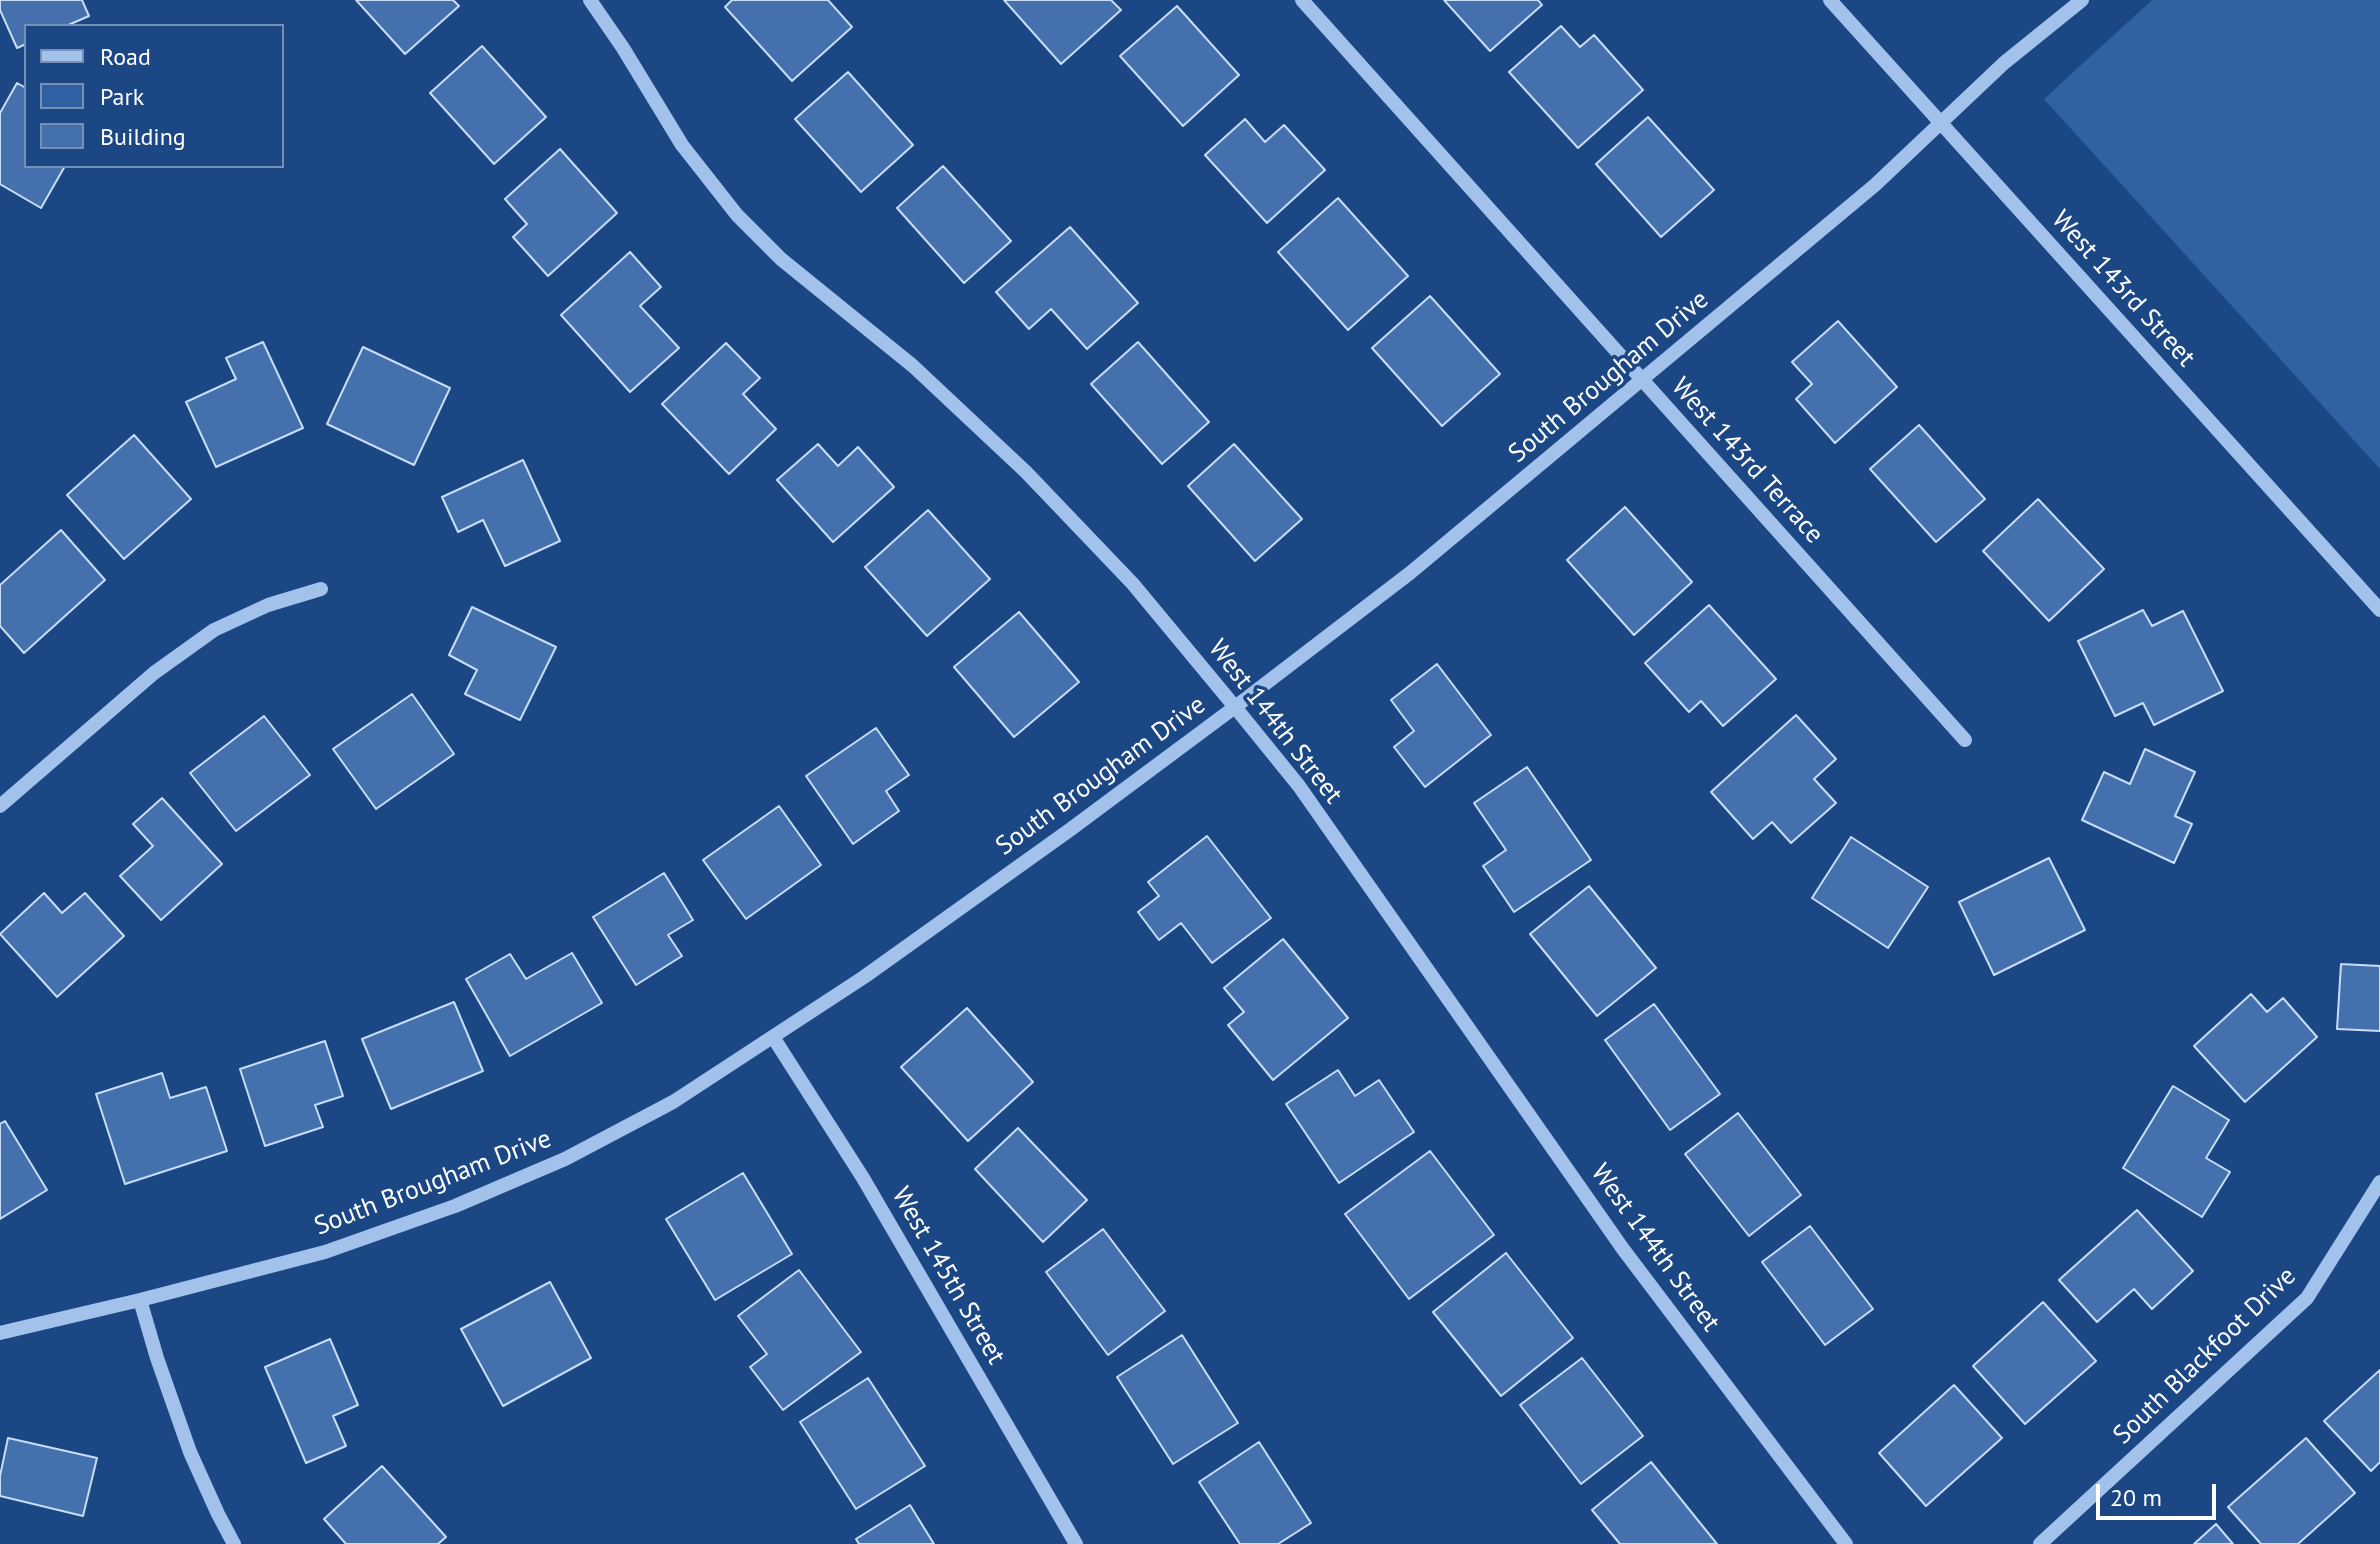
<!DOCTYPE html>
<html>
<head>
<meta charset="utf-8">
<style>
  body { margin:0 }
  #map { position:relative; width:2380px; height:1544px; overflow:hidden; background:#1c4785; font-family:"PT Sans",sans-serif }
  canvas { display:block }
  .legend { position:absolute; left:24px; top:24px; width:260px; height:144px; box-sizing:border-box; background:#1c4785; border:2px solid #7791b6; margin:0; padding:10px 14px; list-style:none; font-size:24px; color:#fff }
  .legend li { display:flex; align-items:center; gap:16px; height:40px }
  .legend b { width:40px; border:2px solid #7791b6 }
  .scale { position:absolute; left:2096px; top:1484px; width:120px; height:36px; box-sizing:border-box; border:4px solid #fff; border-top:0; padding-left:10px; font-size:24px; line-height:28px; white-space:nowrap; color:#fff; -webkit-text-stroke:6px #1c4785; paint-order:stroke }
</style>
</head>
<body>
<div id="map">
<canvas width="2380" height="1544"></canvas>
<ul class="legend">
<li><b style="height:10px;background:#a3c2eb"></b>Road</li>
<li><b style="height:22px;background:#2f61a3"></b>Park</li>
<li><b style="height:22px;background:#4471ae"></b>Building</li>
</ul>
<div class="scale">20 m</div>
</div>
<script>
const g = document.querySelector('canvas').getContext('2d');
g.lineJoin = 'round';
function fill(path, color) {
  g.fillStyle = color;
  g.fill(path, 'evenodd');
}
function shape(rows) {
  const path = new Path2D();
  for (const r of rows) {
    path.moveTo(r[0], r[1]);
    for (let i = 2; i < r.length; i += 2) path.lineTo(r[i], r[i + 1]);
  }
  return path;
}
function strokePath(path, color, width, dash) {
  g.strokeStyle = color;
  g.lineWidth = width;
  g.lineCap = dash ? 'butt' : 'round';
  g.setLineDash(dash || []);
  g.stroke(path);
}
function write(font, color, halo, rows, align = 'center') {
  g.font = font + ' "PT Sans",sans-serif';
  g.lineWidth = 7;
  g.setLineDash([]);
  g.textBaseline = 'middle';
  g.strokeStyle = halo;
  g.fillStyle = color;
  for (const [text, x, y, turn = 0] of rows) {
    g.save();
    g.translate(x, y);
    g.rotate((+turn || 0) * Math.PI / 180);
    g.textAlign = isNaN(turn) ? turn : align;
    if (halo) g.strokeText(text, 0, 0);
    g.fillText(text, 0, 0);
    g.restore();
  }
}
const green = shape([
  [2152,0,2380,0,2380,469,2044,99]
]);
const building = shape([
  [0,0,82,0,89,16,66,26,26,26,26,44,17,48,0,10,0,0],
  [356,0,453,0,459,6,405,54,356,0],
  [732,0,828,0,852,27,792,81,725,7,732,0],
  [1004,0,1111,0,1121,10,1061,64,1004,0],
  [1444,0,1538,0,1542,5,1490,51,1444,0],
  [1177,6,1239,75,1183,126,1120,56,1177,6],
  [1561,26,1580,47,1594,35,1643,90,1578,148,1509,72,1561,26],
  [482,46,546,117,494,164,430,93,482,46],
  [848,72,913,145,861,192,795,119,848,72],
  [17,83,26,88,26,166,65,166,41,208,0,184,0,113,17,83],
  [1648,117,1714,190,1661,237,1596,164,1648,117],
  [1245,119,1265,142,1284,125,1325,170,1267,223,1205,155,1245,119],
  [560,149,617,213,548,276,513,237,527,224,505,199,560,149],
  [943,166,1011,241,964,283,897,208,943,166],
  [1338,198,1408,276,1348,330,1278,252,1338,198],
  [1070,227,1138,303,1087,349,1051,309,1029,329,996,292,1070,227],
  [630,252,661,287,640,306,679,348,630,392,561,315,630,252],
  [1430,296,1500,374,1442,426,1372,348,1430,296],
  [1838,321,1897,387,1835,443,1796,399,1812,384,1792,362,1838,321],
  [263,342,303,428,216,467,186,402,236,379,226,358,263,342],
  [1138,342,1209,422,1162,464,1091,384,1138,342],
  [726,343,760,378,743,394,776,429,729,474,662,404,726,343],
  [363,347,450,388,414,465,327,424,363,347],
  [1919,425,1985,499,1936,542,1870,469,1919,425],
  [134,435,191,499,124,559,67,495,134,435],
  [818,444,838,466,858,447,894,487,833,542,777,480,818,444],
  [1234,444,1302,519,1255,561,1188,486,1234,444],
  [523,460,560,541,505,566,483,520,458,532,442,497,523,460],
  [2038,499,2104,569,2049,621,1983,551,2038,499],
  [1625,507,1692,582,1634,635,1567,560,1625,507],
  [928,510,990,579,927,636,865,567,928,510],
  [61,530,105,580,24,653,0,626,0,585,61,530],
  [1709,605,1776,679,1723,726,1701,701,1689,712,1645,663,1709,605],
  [472,607,556,647,520,720,465,694,477,670,449,655,472,607],
  [2143,610,2152,626,2183,611,2223,691,2154,725,2143,703,2115,716,2078,641,2143,610],
  [1019,612,1079,682,1014,737,954,667,1019,612],
  [1437,664,1491,735,1425,787,1394,747,1414,731,1391,700,1437,664],
  [412,694,454,754,376,809,333,749,412,694],
  [1796,715,1836,759,1814,779,1836,803,1791,843,1772,822,1753,839,1711,792,1796,715],
  [264,716,310,775,236,831,190,773,264,716],
  [876,728,909,775,886,791,899,811,853,844,806,776,876,728],
  [2145,749,2195,772,2175,816,2192,824,2174,863,2082,820,2104,772,2130,784,2145,749],
  [1527,767,1591,860,1514,912,1483,866,1506,850,1474,803,1527,767],
  [162,798,222,864,161,920,120,876,153,846,133,824,162,798],
  [779,806,821,865,746,919,703,860,779,806],
  [1207,836,1271,918,1212,963,1181,923,1159,940,1138,912,1159,896,1148,882,1207,836],
  [1851,837,1928,887,1888,948,1812,898,1851,837],
  [2049,858,2085,930,1994,975,1959,902,2049,858],
  [664,873,693,920,668,935,682,956,636,985,593,917,664,873],
  [1589,886,1656,968,1597,1016,1530,934,1589,886],
  [44,893,62,913,85,893,124,936,57,997,0,934,44,893],
  [1283,939,1348,1018,1273,1080,1228,1025,1244,1012,1224,988,1283,939],
  [572,953,602,1003,510,1056,466,979,510,954,526,979,572,953],
  [2341,964,2380,966,2380,1031,2337,1029,2341,964],
  [2251,994,2267,1012,2283,998,2317,1037,2245,1102,2194,1046,2251,994],
  [454,1002,483,1071,391,1109,362,1039,454,1002],
  [1654,1004,1720,1094,1670,1130,1605,1040,1654,1004],
  [967,1008,1033,1082,968,1141,901,1067,967,1008],
  [325,1041,343,1096,315,1105,323,1127,265,1146,240,1069,325,1041],
  [1338,1070,1355,1096,1379,1080,1414,1132,1339,1183,1286,1104,1338,1070],
  [162,1073,170,1098,206,1087,227,1151,125,1184,96,1094,162,1073],
  [2173,1086,2229,1120,2206,1158,2230,1172,2202,1217,2123,1168,2173,1086],
  [1738,1113,1801,1195,1749,1236,1685,1154,1738,1113],
  [5,1121,47,1190,0,1219,0,1124,5,1121],
  [1018,1128,1087,1200,1043,1242,975,1169,1018,1128],
  [1430,1151,1494,1235,1409,1299,1345,1214,1430,1151],
  [743,1173,792,1254,715,1300,666,1219,743,1173],
  [2137,1210,2193,1271,2152,1309,2134,1289,2097,1322,2059,1280,2137,1210],
  [1810,1226,1873,1309,1825,1345,1762,1262,1810,1226],
  [1103,1229,1165,1311,1108,1355,1046,1272,1103,1229],
  [1506,1253,1573,1338,1501,1396,1433,1312,1506,1253],
  [799,1270,861,1352,783,1410,750,1367,767,1354,738,1316,799,1270],
  [550,1282,591,1358,503,1406,461,1329,550,1282],
  [2043,1302,2096,1361,2025,1424,1973,1366,2043,1302],
  [1182,1335,1238,1423,1173,1464,1117,1377,1182,1335],
  [330,1339,358,1405,333,1416,346,1446,306,1463,265,1367,330,1339],
  [1582,1358,1643,1436,1581,1484,1520,1405,1582,1358],
  [2380,1370,2380,1462,2371,1471,2324,1421,2380,1370],
  [868,1378,925,1466,856,1509,800,1422,868,1378],
  [1954,1385,2002,1438,1926,1506,1879,1453,1954,1385],
  [8,1438,97,1458,83,1516,0,1496,0,1476,8,1438],
  [2306,1438,2355,1493,2298,1544,2261,1544,2228,1507,2306,1438],
  [1259,1442,1311,1523,1278,1544,1240,1544,1199,1482,1259,1442],
  [1651,1462,1717,1544,1620,1544,1592,1510,1651,1462],
  [382,1466,446,1537,438,1544,346,1544,324,1519,382,1466],
  [910,1505,934,1544,859,1544,856,1539,910,1505],
  [2216,1524,2233,1544,2194,1544,2216,1524]
]);
const minor = shape([
  [590,0,623,48,682,145,737,215,781,259,913,366,1026,472,1133,584,1235,707,1299,786,1623,1249,1846,1544],
  [1302,0,1965,740],
  [1830,0,2380,610],
  [0,806,154,673,214,630,268,605,321,589],
  [773,1037,863,1178,1076,1544],
  [140,1300,157,1358,190,1452,218,1514,234,1544],
  [0,1333,140,1300,325,1252,455,1206,565,1159,673,1102,864,977,1071,829,1235,707,1410,573,1875,185,2004,63,2082,0],
  [2040,1544,2307,1298,2380,1182]
]);
const streetNames = [
  ["West 143rd Street",2123,289,48],
  ["South Brougham Drive",1609,377,-40],
  ["West 143rd Terrace",1747,461,48],
  ["West 144th Street",1275,722,52],
  ["South Brougham Drive",1101,776,-36],
  ["South Brougham Drive",433,1183,-21],
  ["West 144th Street",1655,1248,54],
  ["West 145th Street",948,1276,60],
  ["South Blackfoot Drive",2205,1356,-44]
];
fill(green, '#2f61a3');
fill(building, '#4471ae');
strokePath(building, '#c8ddf8', 2);
strokePath(minor, '#a3c2eb', 14);
write('26px', '#fff', '#1c4785', streetNames);
</script>
</body>
</html>
